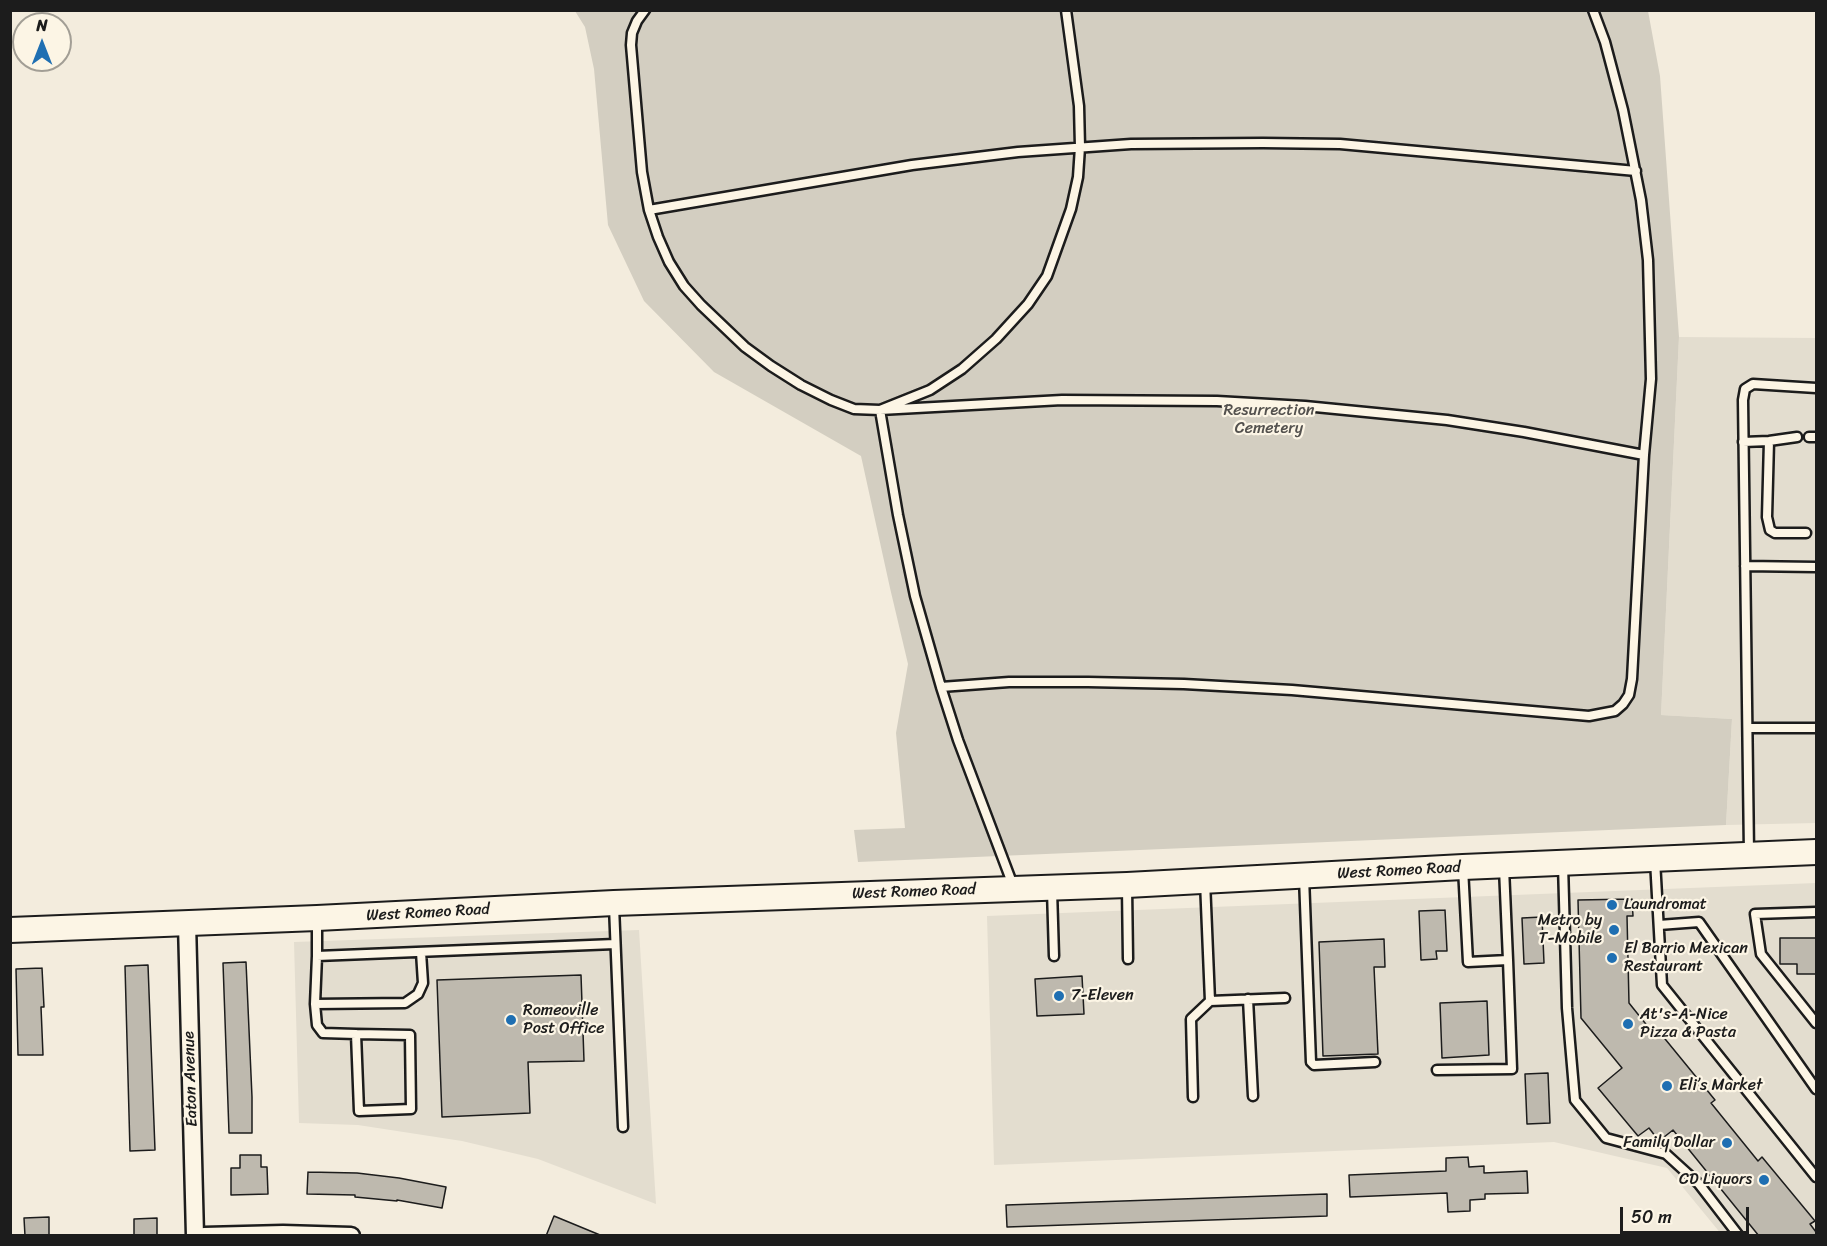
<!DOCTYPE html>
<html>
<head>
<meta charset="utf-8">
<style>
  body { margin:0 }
  #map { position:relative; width:1827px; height:1246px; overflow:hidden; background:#f3ecdd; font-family:Sriracha,sans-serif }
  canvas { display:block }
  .frame { position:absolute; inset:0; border:12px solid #1c1c1c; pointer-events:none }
  .north { position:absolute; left:12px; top:12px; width:60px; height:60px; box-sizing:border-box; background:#fcf5e5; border:2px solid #a29e95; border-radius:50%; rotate:0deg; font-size:16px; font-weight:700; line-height:24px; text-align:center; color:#1c1c1c }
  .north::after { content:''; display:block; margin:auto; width:21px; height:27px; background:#1f6fb2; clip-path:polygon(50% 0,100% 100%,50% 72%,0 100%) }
  .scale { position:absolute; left:1620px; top:1207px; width:129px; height:27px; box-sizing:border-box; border:3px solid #1c1c1c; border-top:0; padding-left:8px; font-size:18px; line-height:21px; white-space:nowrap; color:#1c1c1c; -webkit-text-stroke:4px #fcf5e5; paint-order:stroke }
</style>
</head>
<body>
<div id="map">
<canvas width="1827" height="1246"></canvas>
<div class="frame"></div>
<div class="north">N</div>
<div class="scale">50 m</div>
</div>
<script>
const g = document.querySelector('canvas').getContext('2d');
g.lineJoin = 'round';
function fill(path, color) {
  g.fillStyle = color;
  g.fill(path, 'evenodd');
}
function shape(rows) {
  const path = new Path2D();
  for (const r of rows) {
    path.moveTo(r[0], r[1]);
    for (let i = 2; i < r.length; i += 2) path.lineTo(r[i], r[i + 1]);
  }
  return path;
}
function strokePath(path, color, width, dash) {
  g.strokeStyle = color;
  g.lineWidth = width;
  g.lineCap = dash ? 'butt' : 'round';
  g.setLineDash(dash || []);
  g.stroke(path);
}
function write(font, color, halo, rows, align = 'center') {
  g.font = font + ' Sriracha,sans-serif';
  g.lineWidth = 4.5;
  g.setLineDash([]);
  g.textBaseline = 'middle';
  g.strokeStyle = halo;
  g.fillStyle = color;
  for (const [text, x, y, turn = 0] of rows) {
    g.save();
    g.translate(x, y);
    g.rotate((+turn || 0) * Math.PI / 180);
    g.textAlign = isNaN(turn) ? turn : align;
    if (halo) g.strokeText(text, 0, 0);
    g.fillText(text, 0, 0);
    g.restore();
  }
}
const built = shape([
  [1679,337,1816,338,1816,823,1726,825,1732,719,1661,715],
  [1816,883,1816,1235,1722,1235,1667,1168,1554,1142,994,1165,987,916],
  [639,930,656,1204,538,1159,462,1141,358,1125,299,1123,294,942]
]);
const green = shape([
  [575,11,1648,11,1660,76,1679,337,1661,715,1732,719,1726,825,858,862,854,830,905,828,896,733,908,664,890,588,861,456,714,372,644,301,608,225,594,69,585,27]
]);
const building = shape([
  [1632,899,1633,916,1627,916,1629,1003,1657,1038,1661,1034,1715,1100,1711,1103,1758,1161,1762,1157,1815,1221,1810,1224,1816,1232,1816,1236,1759,1236,1673,1130,1659,1141,1649,1128,1638,1136,1598,1088,1622,1068,1581,1018,1578,900,1632,899],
  [1445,910,1447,951,1436,951,1437,959,1421,960,1419,911,1445,910],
  [1542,917,1544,963,1524,964,1522,918,1542,917],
  [1780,938,1816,938,1816,974,1797,974,1797,964,1780,964,1780,938],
  [1384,939,1385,967,1374,967,1378,1054,1323,1056,1319,942,1384,939],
  [246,962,252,1097,252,1133,229,1133,223,963,246,962],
  [148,965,155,1150,130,1151,125,966,148,965],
  [42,968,44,1007,41,1007,43,1055,18,1055,16,969,42,968],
  [581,975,584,1061,528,1062,530,1113,442,1117,437,980,581,975],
  [1082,976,1084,1014,1037,1016,1035,979,1082,976],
  [1487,1001,1489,1055,1442,1058,1440,1003,1487,1001],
  [1548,1073,1550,1123,1527,1124,1525,1074,1548,1073],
  [240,1155,261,1155,261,1167,267,1167,268,1194,231,1195,231,1168,240,1168,240,1155],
  [1468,1157,1469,1167,1484,1166,1484,1173,1527,1171,1528,1193,1485,1194,1485,1199,1470,1200,1470,1211,1448,1212,1447,1193,1350,1197,1349,1175,1446,1171,1446,1158,1468,1157],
  [308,1172,357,1173,399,1178,446,1187,442,1208,397,1200,397,1201,355,1197,355,1195,307,1194,308,1172],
  [1327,1194,1327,1216,1007,1227,1006,1205,1327,1194],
  [554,1216,600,1235,600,1236,546,1236,554,1216],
  [49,1217,49,1236,25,1236,24,1218,49,1217],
  [157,1218,157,1236,134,1236,134,1219,157,1218]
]);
const lane = shape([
  [645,10,637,21,632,33,631,45,642,172,649,210,658,237,669,262,684,286,701,305,745,347,771,366,801,385,831,400,854,409,880,410,1062,400,1217,401,1305,406,1447,420,1524,432,1644,455],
  [649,210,912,165,1018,152,1131,144,1263,143,1340,144,1636,171],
  [1809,437,1816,437],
  [1769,441,1767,517,1770,530,1775,533,1806,533],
  [1743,442,1769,441,1797,437],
  [1745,566,1816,567],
  [941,687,1009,682,1088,682,1184,684,1292,690,1589,716,1615,711,1623,704,1629,695,1632,679,1644,455,1651,379,1648,260,1641,200,1623,110,1605,42,1593,10],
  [1748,728,1816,728],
  [1749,853,1743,400,1745,389,1753,384,1816,388],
  [1655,860,1662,985,1816,1177],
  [1563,864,1567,1008,1575,1100,1606,1138,1666,1154,1699,1184,1739,1236],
  [1463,868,1468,962,1508,960,1504,868],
  [1304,877,1311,1062,1314,1065,1375,1062],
  [1014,888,958,740,941,687,915,596,898,515,880,410,930,390,962,369,996,339,1028,304,1047,276,1071,209,1078,177,1080,147,1079,106,1066,10],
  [1127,888,1128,959],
  [1052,890,1054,956],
  [614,906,623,1127],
  [1816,912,1755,914,1761,954,1816,1023],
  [317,919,317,956,315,1004,317,1025,323,1033,356,1034,410,1035,411,1109,359,1111,356,1034],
  [1659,925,1699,922,1816,1089],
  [317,956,615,944],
  [1248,999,1253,1096],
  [1210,1001,1285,998],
  [315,1004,405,1003,418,994,423,983,421,952],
  [1437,1070,1512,1069,1508,960],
  [1193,1097,1191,1019,1210,1001,1205,881]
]);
const street = shape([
  [187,923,195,1236],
  [204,1236,283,1234,351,1236]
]);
const secondary = shape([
  [10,930,317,918,614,903,1127,885,1463,867,1816,852]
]);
const markers = [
  [1612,905,6,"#1f6fb2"],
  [1614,930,6,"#1f6fb2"],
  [1612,958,6,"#1f6fb2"],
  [1059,996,6,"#1f6fb2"],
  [511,1020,6,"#1f6fb2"],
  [1628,1024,6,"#1f6fb2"],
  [1667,1086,6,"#1f6fb2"],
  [1727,1143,6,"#1f6fb2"],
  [1764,1180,6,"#1f6fb2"]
];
const parkNames = [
  ["Resurrection",1269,411],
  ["Cemetery",1269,429]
];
const streetNames = [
  ["West Romeo Road",1399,871,-3],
  ["West Romeo Road",914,892,-2],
  ["West Romeo Road",428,913,-3],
  ["Eaton Avenue",191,1079,-92]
];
const poiNames = [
  ["Laundromat",1624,905],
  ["Metro by",1602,921,"right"],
  ["T-Mobile",1602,939,"right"],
  ["El Barrio Mexican",1624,949],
  ["Restaurant",1624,967],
  ["7-Eleven",1071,996],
  ["Romeoville",523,1011],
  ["Post Office",523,1029],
  ["At's-A-Nice",1640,1015],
  ["Pizza & Pasta",1640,1033],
  ["Eli’s Market",1679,1086],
  ["Family Dollar",1715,1143,"right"],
  ["CD Liquors",1752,1180,"right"]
];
fill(built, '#e3ddcf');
fill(green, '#d3cec1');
fill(building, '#beb9ae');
strokePath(building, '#1c1c1c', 1.5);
strokePath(lane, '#1c1c1c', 13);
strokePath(street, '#1c1c1c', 21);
strokePath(secondary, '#1c1c1c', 28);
strokePath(lane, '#fcf5e5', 8);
strokePath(street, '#fcf5e5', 16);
strokePath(secondary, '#fcf5e5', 24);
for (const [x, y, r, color] of markers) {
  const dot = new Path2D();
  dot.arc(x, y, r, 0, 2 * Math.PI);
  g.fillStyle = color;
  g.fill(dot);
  strokePath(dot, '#fcf5e5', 2);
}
write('16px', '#53514e', '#fcf5e5', parkNames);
write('16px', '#1c1c1c', '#fcf5e5', streetNames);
write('16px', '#1c1c1c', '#fcf5e5', poiNames, 'left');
</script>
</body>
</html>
